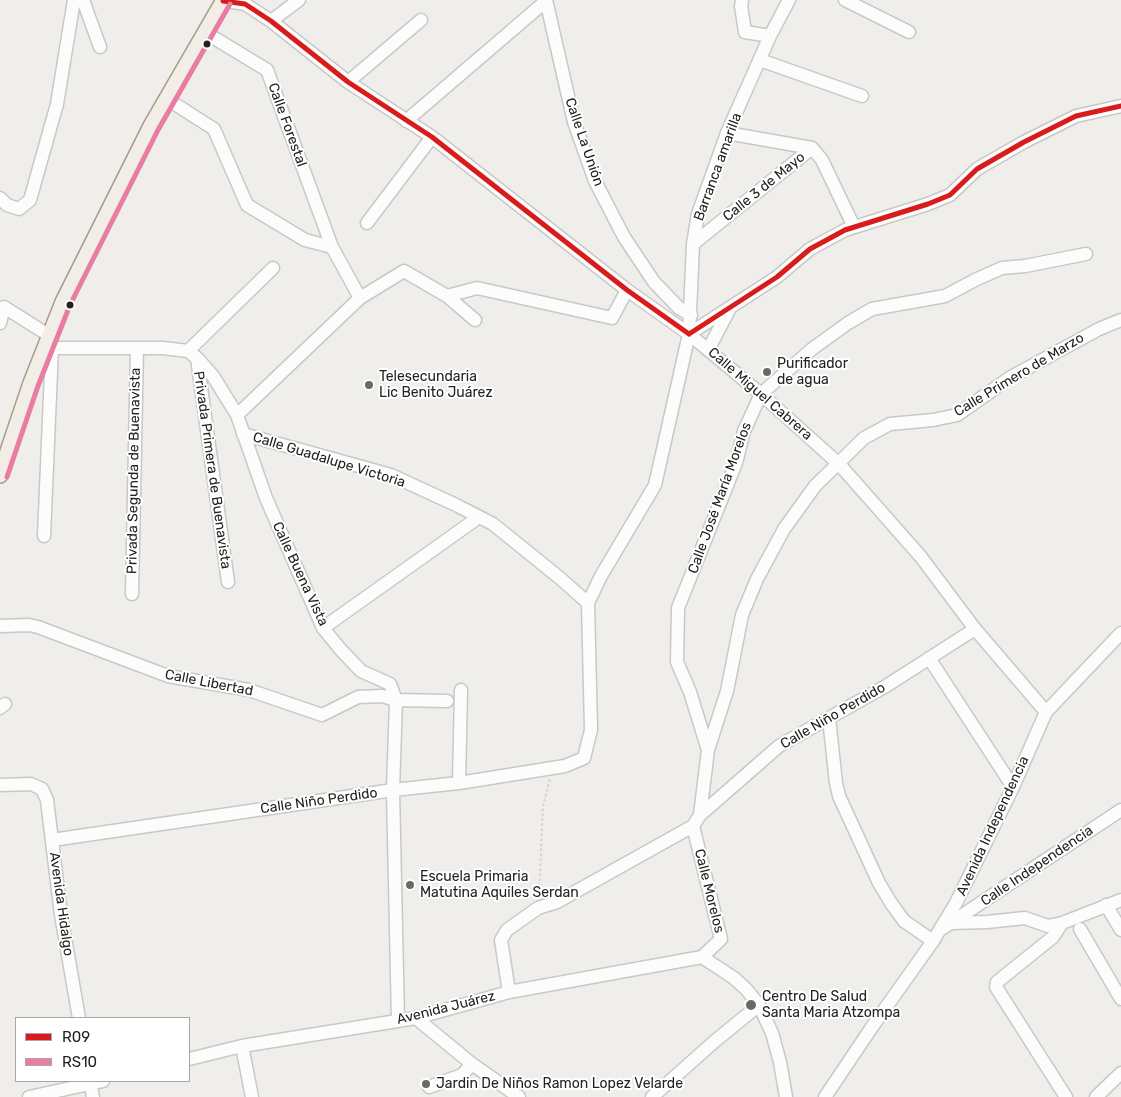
<!DOCTYPE html>
<html>
<head>
<meta charset="utf-8">
<style>
  body { margin:0 }
  #map { position:relative; width:1121px; height:1097px; overflow:hidden; background:#f0eeeb; font-family:Rubik,sans-serif }
  canvas { display:block }
  .legend { position:absolute; left:15px; top:1017px; width:175px; height:65px; box-sizing:border-box; background:#fff; border:1px solid #a7a7a7; margin:0; padding:6px 9px; list-style:none; font-size:15px; color:#222 }
  .legend li { display:flex; align-items:center; gap:10px; height:25px }
  .legend b { width:25px; border:1px solid #a7a7a7 }
</style>
</head>
<body>
<div id="map">
<canvas width="1121" height="1097"></canvas>
<ul class="legend">
<li><b style="height:6px;background:#d81b1b"></b>R09</li>
<li><b style="height:6px;background:#e97da1"></b>RS10</li>
</ul>
</div>
<script>
const g = document.querySelector('canvas').getContext('2d');
g.lineJoin = 'round';
function shape(rows) {
  const path = new Path2D();
  for (const r of rows) {
    path.moveTo(r[0], r[1]);
    for (let i = 2; i < r.length; i += 2) path.lineTo(r[i], r[i + 1]);
  }
  return path;
}
function strokePath(path, color, width, dash) {
  g.strokeStyle = color;
  g.lineWidth = width;
  g.lineCap = dash ? 'butt' : 'round';
  g.setLineDash(dash || []);
  g.stroke(path);
}
function write(font, color, halo, rows, align = 'center') {
  g.font = font + ' Rubik,sans-serif';
  g.lineWidth = 4;
  g.setLineDash([]);
  g.textBaseline = 'middle';
  g.strokeStyle = halo;
  g.fillStyle = color;
  for (const [text, x, y, turn = 0] of rows) {
    g.save();
    g.translate(x, y);
    g.rotate((+turn || 0) * Math.PI / 180);
    g.textAlign = isNaN(turn) ? turn : align;
    if (halo) g.strokeText(text, 0, 0);
    g.fillText(text, 0, 0);
    g.restore();
  }
}
const path = shape([
  [539,896,543,806,550,779]
]);
const minor = shape([
  [83,0,100,47],
  [221,0,245,4,271,21,348,82,432,137,627,290,689,334,761,394,839,464,921,557,975,629,1046,712],
  [546,0,574,122,595,181,624,237,654,282,679,308,691,315],
  [742,0,741,6,745,32,770,36],
  [845,0,909,32],
  [271,21,299,0],
  [206,33,267,70,332,247],
  [760,60,862,96],
  [348,82,421,20],
  [167,99,214,129,247,205,305,240,332,247,360,298],
  [406,121,546,1],
  [727,133,812,148,822,160,854,227],
  [0,198,7,205,19,209,30,200,57,104,74,0],
  [367,223,432,137],
  [693,244,812,148],
  [447,296,477,288,612,318,627,290],
  [0,323,4,307,50,336],
  [689,334,777,277,810,249,845,230,928,204,950,195,977,169,1024,142,1076,116,1121,106],
  [46,346,52,348,163,348,188,351,197,358,213,376,237,415,266,498,323,628,341,650,361,671,390,684,396,700,393,790,398,1021],
  [708,350,729,310],
  [188,351,273,268],
  [197,358,228,582],
  [237,415,360,298,404,271,447,296,475,320],
  [243,434,391,475,456,505,493,524,561,579,588,603],
  [44,536,52,348],
  [132,594,137,348],
  [0,626,29,625,38,627,168,676,249,690,322,715,358,697,382,696,396,700,447,701],
  [323,628,479,517],
  [929,658,1013,787],
  [0,708,5,704],
  [829,718,836,783,839,796,879,883,891,903,904,921,933,941],
  [708,750,690,692,677,662,678,608,736,463,744,431,761,394,812,349,848,323,872,309,945,296,977,279,1002,268,1025,266,1086,254],
  [459,783,461,690],
  [0,785,31,784,42,789,47,800,61,915,79,1018],
  [700,815,779,746,886,686,975,629],
  [693,826,721,939,702,957,734,978,746,989,759,1005,772,1033,780,1062,786,1097],
  [52,840,393,790,459,783,565,766,584,758,591,730,588,603,601,576,655,485,689,334,693,244,698,214,727,133,770,36,789,0],
  [1106,905,1121,930],
  [952,923,987,922,1025,918,1048,926,1062,923,1121,900],
  [1062,923,1053,937,997,982,996,987,1066,1097],
  [943,928,1121,810],
  [1080,929,1121,999],
  [509,992,501,940,507,930,538,908,557,902,693,826,700,815,708,750,727,691,742,615,757,579,784,529,815,486,864,438,890,424,933,420,957,415,1011,377,1099,329,1121,320],
  [416,1018,472,1064,519,1097],
  [242,1046,252,1097],
  [189,1059,242,1046,416,1018,509,992,702,957],
  [90,1081,93,1097],
  [429,1087,462,1075,472,1064],
  [29,1097,103,1081],
  [652,1097,715,1041,759,1005],
  [825,1097,872,1027,933,941,956,903,1013,787,1046,712,1121,633],
  [1096,1097,1121,1073]
]);
const major = shape([
  [0,475,31,383,63,302,151,126,224,0]
]);
const bus1 = shape([
  [223,1,245,4,271,21,348,82,432,137,627,290,689,334],
  [689,334,777,277,810,249,845,230,928,204,950,195,977,169,1024,142,1076,116,1121,106]
]);
const bus2 = shape([
  [7,477,38,386,70,305,158,130,230,4]
]);
const markers = [
  [207,44,4.5,"#222"],
  [70,305,4.5,"#222"],
  [767,372,5,"#6a6968"],
  [369,385,5,"#6a6968"],
  [410,885,5,"#6a6968"],
  [751,1005,6,"#6a6968"],
  [426,1084,5,"#6a6968"]
];
const streetNames = [
  ["Calle Forestal",287,125,70],
  ["Calle La Unión",584,142,71],
  ["Barranca amarilla",718,167,-70],
  ["Calle 3 de Mayo",764,187,-39],
  ["Calle Primero de Marzo",1019,375,-31],
  ["Calle Miguel Cabrera",760,394,41],
  ["Calle Guadalupe Victoria",329,460,17],
  ["Privada Primera de Buenavista",212,470,82],
  ["Privada Segunda de Buenavista",134,471,-89],
  ["Calle José María Morelos",720,498,-70],
  ["Calle Buena Vista",300,574,65],
  ["Calle Libertad",209,683,11],
  ["Calle Niño Perdido",833,716,-30],
  ["Calle Niño Perdido",319,801,-8],
  ["Avenida Independencia",993,826,-65],
  ["Calle Independencia",1037,866,-34],
  ["Calle Morelos",709,891,76],
  ["Avenida Hidalgo",61,904,82],
  ["Avenida Juárez",446,1008,-14]
];
const poiNames = [
  ["Purificador",777,364],
  ["de agua",777,380],
  ["Telesecundaria",379,377],
  ["Lic Benito Juárez",379,393],
  ["Escuela Primaria",420,877],
  ["Matutina Aquiles Serdan",420,893],
  ["Centro De Salud",762,997],
  ["Santa Maria Atzompa",762,1013],
  ["Jardin De Niños Ramon Lopez Velarde",436,1084]
];
strokePath(minor, '#c9c8c7', 15);
strokePath(major, '#a79c86', 18);
strokePath(path, '#dccecd', 2, [2.5, 2.5]);
strokePath(minor, '#fdfcfc', 12);
strokePath(major, '#f3ede7', 15);
strokePath(bus1, '#d81b1b', 5);
strokePath(bus2, '#e97da1', 5);
for (const [x, y, r, color] of markers) {
  const dot = new Path2D();
  dot.arc(x, y, r, 0, 2 * Math.PI);
  g.fillStyle = color;
  g.fill(dot);
  strokePath(dot, '#fff', 2);
}
write('14px', '#222', '#fff', streetNames);
write('14px', '#222', '#fff', poiNames, 'left');
</script>
</body>
</html>
